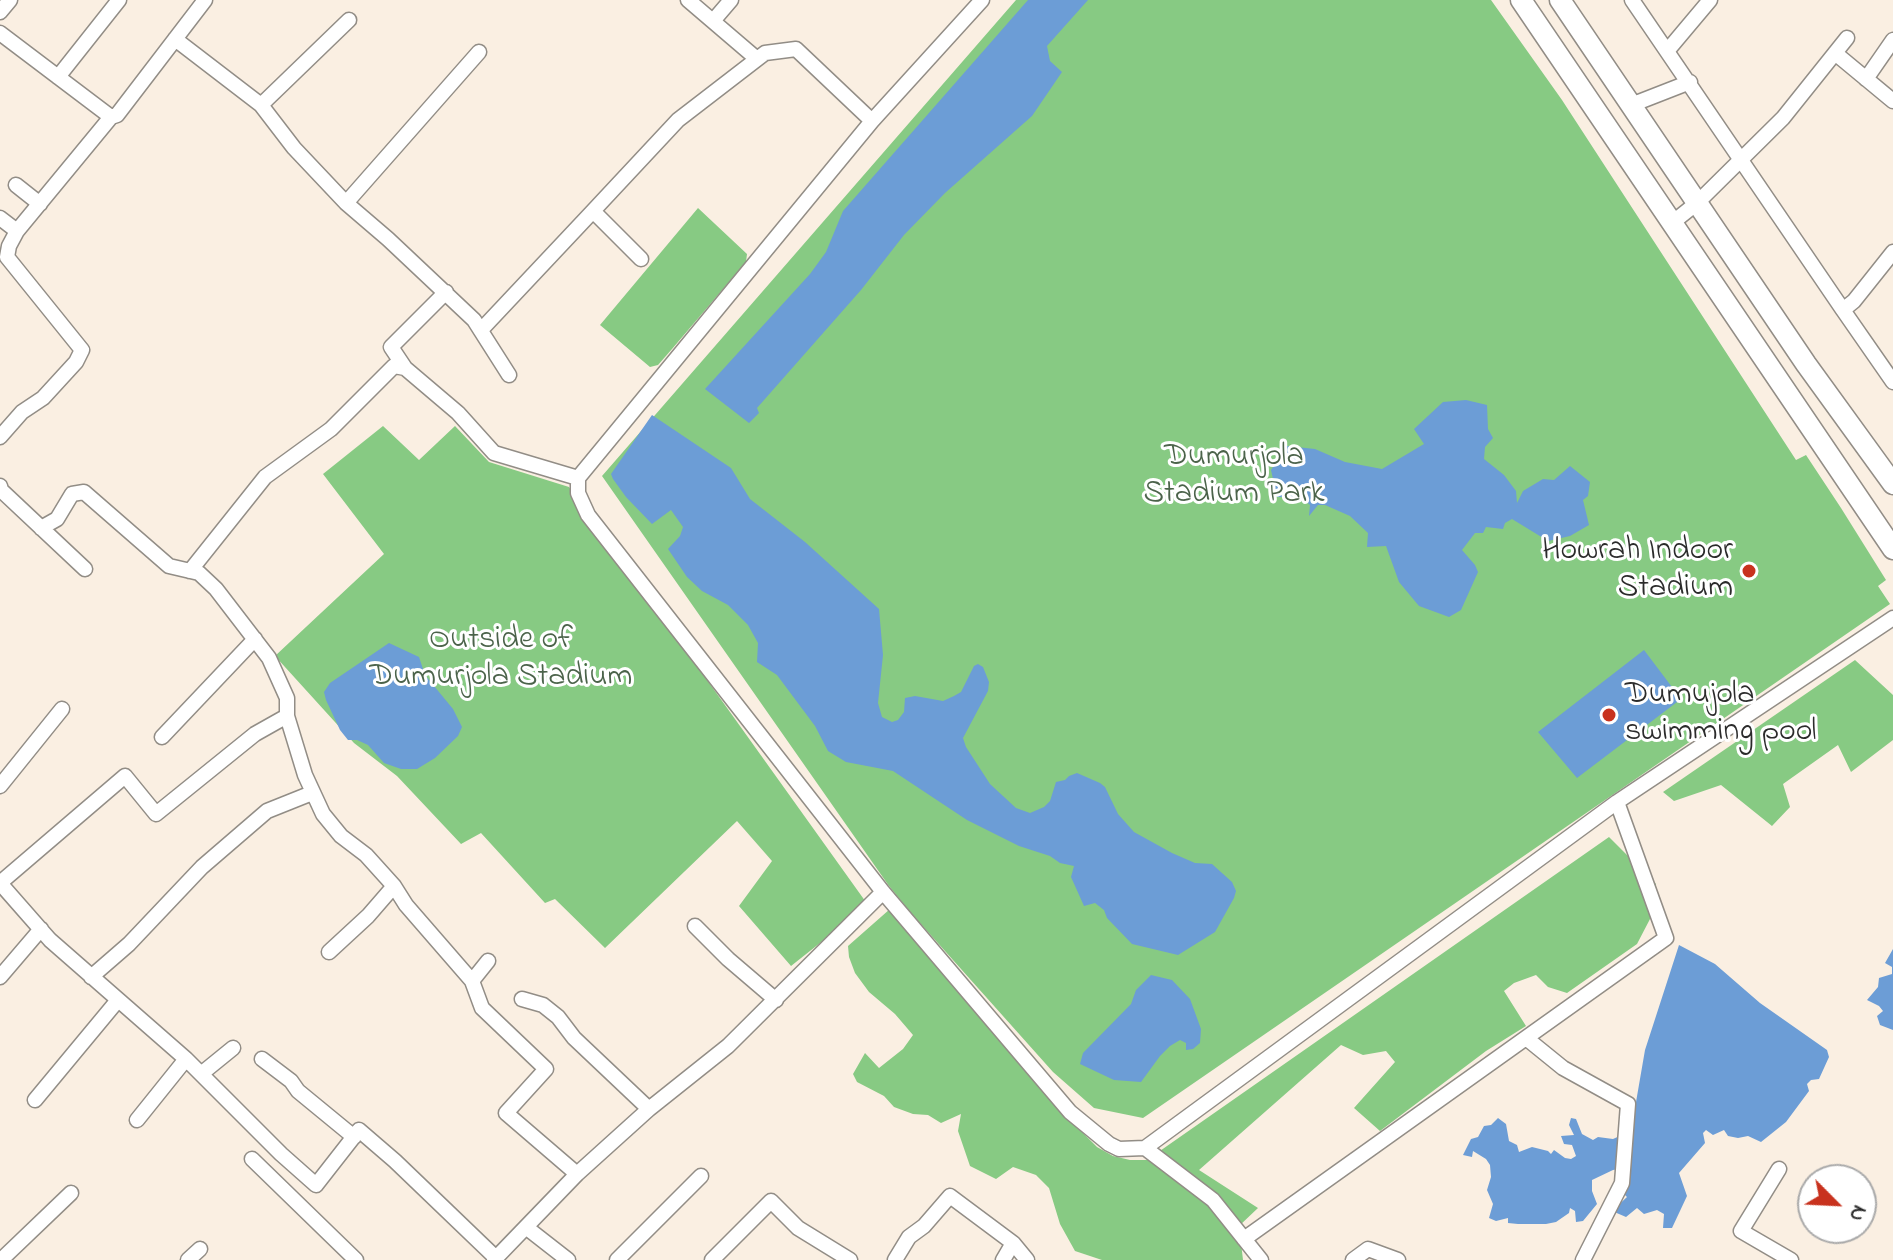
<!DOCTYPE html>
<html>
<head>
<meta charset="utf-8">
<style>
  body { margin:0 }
  #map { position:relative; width:1893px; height:1260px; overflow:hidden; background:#faefe2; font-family:"Indie Flower",sans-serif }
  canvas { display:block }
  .north { position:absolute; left:1797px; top:1164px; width:80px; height:80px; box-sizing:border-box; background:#fff; border:2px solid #aaa; border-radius:50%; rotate:114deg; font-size:22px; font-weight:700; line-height:32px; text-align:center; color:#2b2b2b }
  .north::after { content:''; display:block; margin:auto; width:28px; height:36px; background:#c8321e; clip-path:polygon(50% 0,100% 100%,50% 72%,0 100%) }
</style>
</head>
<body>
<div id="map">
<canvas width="1893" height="1260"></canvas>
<div class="north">N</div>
</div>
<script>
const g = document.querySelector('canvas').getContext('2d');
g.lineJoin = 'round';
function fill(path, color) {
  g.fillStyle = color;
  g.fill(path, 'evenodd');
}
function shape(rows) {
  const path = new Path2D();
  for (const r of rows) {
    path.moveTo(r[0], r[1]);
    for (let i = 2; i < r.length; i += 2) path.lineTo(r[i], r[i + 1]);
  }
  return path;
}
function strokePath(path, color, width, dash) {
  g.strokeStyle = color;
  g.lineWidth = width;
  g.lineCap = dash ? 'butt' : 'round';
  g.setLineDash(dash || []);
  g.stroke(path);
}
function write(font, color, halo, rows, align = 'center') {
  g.font = font + ' "Indie Flower",sans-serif';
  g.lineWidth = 6;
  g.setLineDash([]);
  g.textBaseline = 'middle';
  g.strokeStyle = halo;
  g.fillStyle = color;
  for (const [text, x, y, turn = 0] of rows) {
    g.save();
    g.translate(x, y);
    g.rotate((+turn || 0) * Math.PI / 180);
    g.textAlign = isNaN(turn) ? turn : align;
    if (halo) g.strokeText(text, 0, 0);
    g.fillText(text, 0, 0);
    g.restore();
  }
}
const green = shape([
  [1016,0,1491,0,1562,100,1796,460,1806,455,1841,508,1886,580,1878,586,1890,604,1143,1118,1094,1108,1053,1072,911,913,889,886,602,476],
  [698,208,747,254,746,262,672,349,658,365,650,367,600,325],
  [383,426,419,460,455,426,489,462,569,487,868,905,791,966,739,906,772,861,737,821,605,948,555,899,545,903,481,833,461,844,397,776,354,743,275,656,384,554,323,474],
  [1855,660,1893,695,1893,740,1851,772,1838,745,1783,784,1790,807,1772,826,1721,785,1674,801,1663,792],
  [1609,837,1656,884,1650,919,1637,944,1567,993,1548,987,1536,975,1514,983,1504,991,1526,1026,1486,1051,1380,1131,1354,1108,1395,1062,1386,1051,1363,1055,1341,1045,1199,1170,1258,1208,1239,1226,1243,1260,1102,1260,1075,1251,1060,1224,1049,1188,1036,1175,1013,1167,996,1179,970,1166,958,1131,961,1114,941,1123,928,1115,913,1114,894,1107,884,1096,857,1082,853,1074,865,1053,879,1068,903,1049,913,1035,895,1014,869,992,855,973,849,957,848,946,890,909,1079,1129,1097,1147,1113,1156,1130,1160,1147,1160]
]);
const water = shape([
  [1028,0,1088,0,1047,46,1050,61,1062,72,1032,116,945,193,904,235,861,290,757,408,759,413,749,423,705,389,810,274,826,252,843,211],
  [1466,400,1487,405,1488,429,1493,438,1485,447,1484,459,1504,475,1516,491,1517,503,1523,491,1543,479,1554,480,1570,466,1590,482,1588,496,1583,500,1589,525,1570,536,1548,541,1512,519,1505,523,1503,529,1486,527,1483,533,1475,533,1462,550,1475,565,1478,572,1461,610,1449,617,1419,606,1399,582,1386,546,1367,547,1368,533,1350,516,1325,505,1318,505,1309,516,1310,505,1301,497,1277,497,1271,470,1287,446,1315,449,1345,462,1382,469,1424,444,1414,429,1443,402],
  [652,415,731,468,750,499,805,542,879,609,883,655,878,703,882,717,892,722,898,720,904,712,905,698,915,696,943,701,954,696,961,692,974,666,978,664,983,667,989,682,988,691,963,738,966,747,990,784,1016,808,1030,813,1044,807,1050,801,1056,782,1065,780,1069,776,1077,773,1100,783,1105,787,1118,814,1134,832,1172,853,1195,863,1212,864,1232,882,1236,891,1234,898,1215,932,1178,955,1132,944,1107,918,1104,910,1095,903,1084,906,1071,877,1074,866,1060,863,1050,856,1019,846,967,820,893,771,846,762,828,751,815,726,777,675,757,662,758,643,748,625,728,605,702,591,687,577,668,549,680,536,683,527,671,510,652,524,626,497,613,479,611,474],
  [389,643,419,657,425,675,453,709,462,727,458,736,435,758,417,769,401,769,384,763,368,745,357,740,348,740,340,730,326,700,324,692,330,683],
  [1644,650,1681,699,1577,778,1538,732],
  [1679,945,1715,964,1760,1003,1827,1050,1829,1057,1819,1079,1811,1080,1807,1084,1809,1091,1786,1122,1761,1142,1748,1136,1738,1138,1728,1136,1724,1130,1713,1135,1706,1130,1703,1133,1705,1143,1679,1173,1687,1196,1672,1228,1663,1228,1664,1214,1657,1210,1644,1214,1637,1208,1626,1217,1612,1211,1627,1197,1624,1194,1625,1168,1613,1170,1592,1180,1592,1191,1597,1204,1583,1221,1576,1222,1575,1211,1570,1208,1569,1213,1556,1222,1546,1224,1518,1224,1508,1223,1508,1218,1496,1221,1489,1218,1493,1204,1487,1190,1491,1177,1490,1165,1486,1159,1473,1151,1472,1157,1463,1155,1471,1139,1478,1137,1484,1126,1491,1125,1498,1118,1506,1124,1509,1141,1517,1145,1519,1152,1532,1147,1548,1151,1551,1154,1554,1150,1565,1158,1571,1159,1576,1156,1572,1145,1564,1144,1561,1136,1574,1135,1569,1125,1571,1118,1576,1119,1582,1134,1593,1140,1598,1137,1613,1139,1631,1131,1645,1050],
  [1893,949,1893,1030,1880,1025,1877,1016,1883,1011,1879,1006,1867,1000,1878,987,1879,978,1892,974,1892,967,1885,963],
  [1151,975,1172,980,1190,999,1201,1029,1200,1043,1193,1049,1186,1050,1186,1043,1180,1040,1170,1046,1160,1056,1141,1082,1114,1080,1080,1064,1083,1053,1131,1004,1136,990]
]);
const street = shape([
  [688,0,757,59],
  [982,0,872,121,578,478,578,493,588,515,883,892,1070,1112,1109,1144,1119,1149,1145,1148,1617,802,1893,618],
  [1632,0,1843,310,1854,301,1893,252],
  [0,12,10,0],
  [713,21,731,0],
  [0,33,111,117,117,115,205,0],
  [175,39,261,105,294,148,346,203,388,239,474,320,509,375],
  [1668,50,1710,0],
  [1835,53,1893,101],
  [58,77,119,0],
  [1866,79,1893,40],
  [261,105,349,20],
  [1631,105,1690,82],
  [16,185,40,204],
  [346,203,479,52],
  [0,218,17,231],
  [1672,223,1697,203,1783,118,1847,38],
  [641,259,593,211,678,120,765,53,796,49,872,121],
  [1843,310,1893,382],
  [481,330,593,211],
  [405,368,391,347,446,292],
  [0,437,22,412,43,398,76,362,82,350,7,257,9,246,17,231,111,117],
  [0,486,1,490,85,569],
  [190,571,265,477,331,429,394,366,405,368,458,413,494,453,578,478],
  [287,716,305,775,323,814,341,836,366,855,394,886,406,905,472,981,482,1008,546,1069,506,1113,577,1174],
  [162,737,255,639],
  [0,786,62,709],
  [0,883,125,776,156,814,255,734,287,716,287,698,269,658,216,589,199,573,169,566,84,492,72,494,57,519,41,528],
  [0,883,50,940,186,1059,281,1154,316,1185,359,1130,395,1161,496,1258],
  [695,926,728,959,776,1000],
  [329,952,368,916,394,886],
  [0,977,41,929],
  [91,977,129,944,202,867,267,811,312,793],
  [472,981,488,961],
  [522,999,543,1005,558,1017,574,1038,649,1109],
  [1526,1038,1563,1068,1628,1104,1622,1183,1583,1260],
  [262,1059,291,1081,298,1091,354,1137],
  [201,1074,233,1048],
  [35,1100,118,1000],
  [137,1120,186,1059],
  [1145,1148,1213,1200,1261,1260],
  [252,1159,356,1260],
  [1779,1169,1741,1231,1791,1260],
  [527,1228,568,1260],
  [1244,1239,1666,938,1617,802],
  [1,1260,71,1193],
  [188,1260,200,1249],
  [494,1260,577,1174,649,1109,728,1046,883,892],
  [617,1260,701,1176],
  [712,1260,771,1201,798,1228,850,1260],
  [895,1260,909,1237,924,1226,950,1196,1013,1243,1027,1260],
  [1003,1260,1013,1243],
  [1353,1260,1368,1249,1398,1260]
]);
const primary = shape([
  [1521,0,1893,549],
  [1560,0,1806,364,1893,484]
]);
const markers = [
  [1749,571,8,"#c8321e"],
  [1609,715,8,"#c8321e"]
];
const parkNames = [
  ["Dumurjola",1234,459],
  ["Stadium Park",1234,496],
  ["Outside of",501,642],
  ["Dumurjola Stadium",501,679]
];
const poiNames = [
  ["Howrah Indoor",1733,553],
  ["Stadium",1733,590],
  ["Dumujola",1625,697,"left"],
  ["swimming pool",1625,734,"left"]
];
fill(green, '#87ca83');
fill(water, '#6c9dd6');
strokePath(street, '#928d86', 17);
strokePath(primary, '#928d86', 23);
strokePath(street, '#fff', 14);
strokePath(primary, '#fff', 20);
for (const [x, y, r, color] of markers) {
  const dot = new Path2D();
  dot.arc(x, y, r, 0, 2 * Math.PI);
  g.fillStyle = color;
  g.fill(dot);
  strokePath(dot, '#fff', 3);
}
write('32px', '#4b634a', '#fff', parkNames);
write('32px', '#2b2b2b', '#fff', poiNames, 'right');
</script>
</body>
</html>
